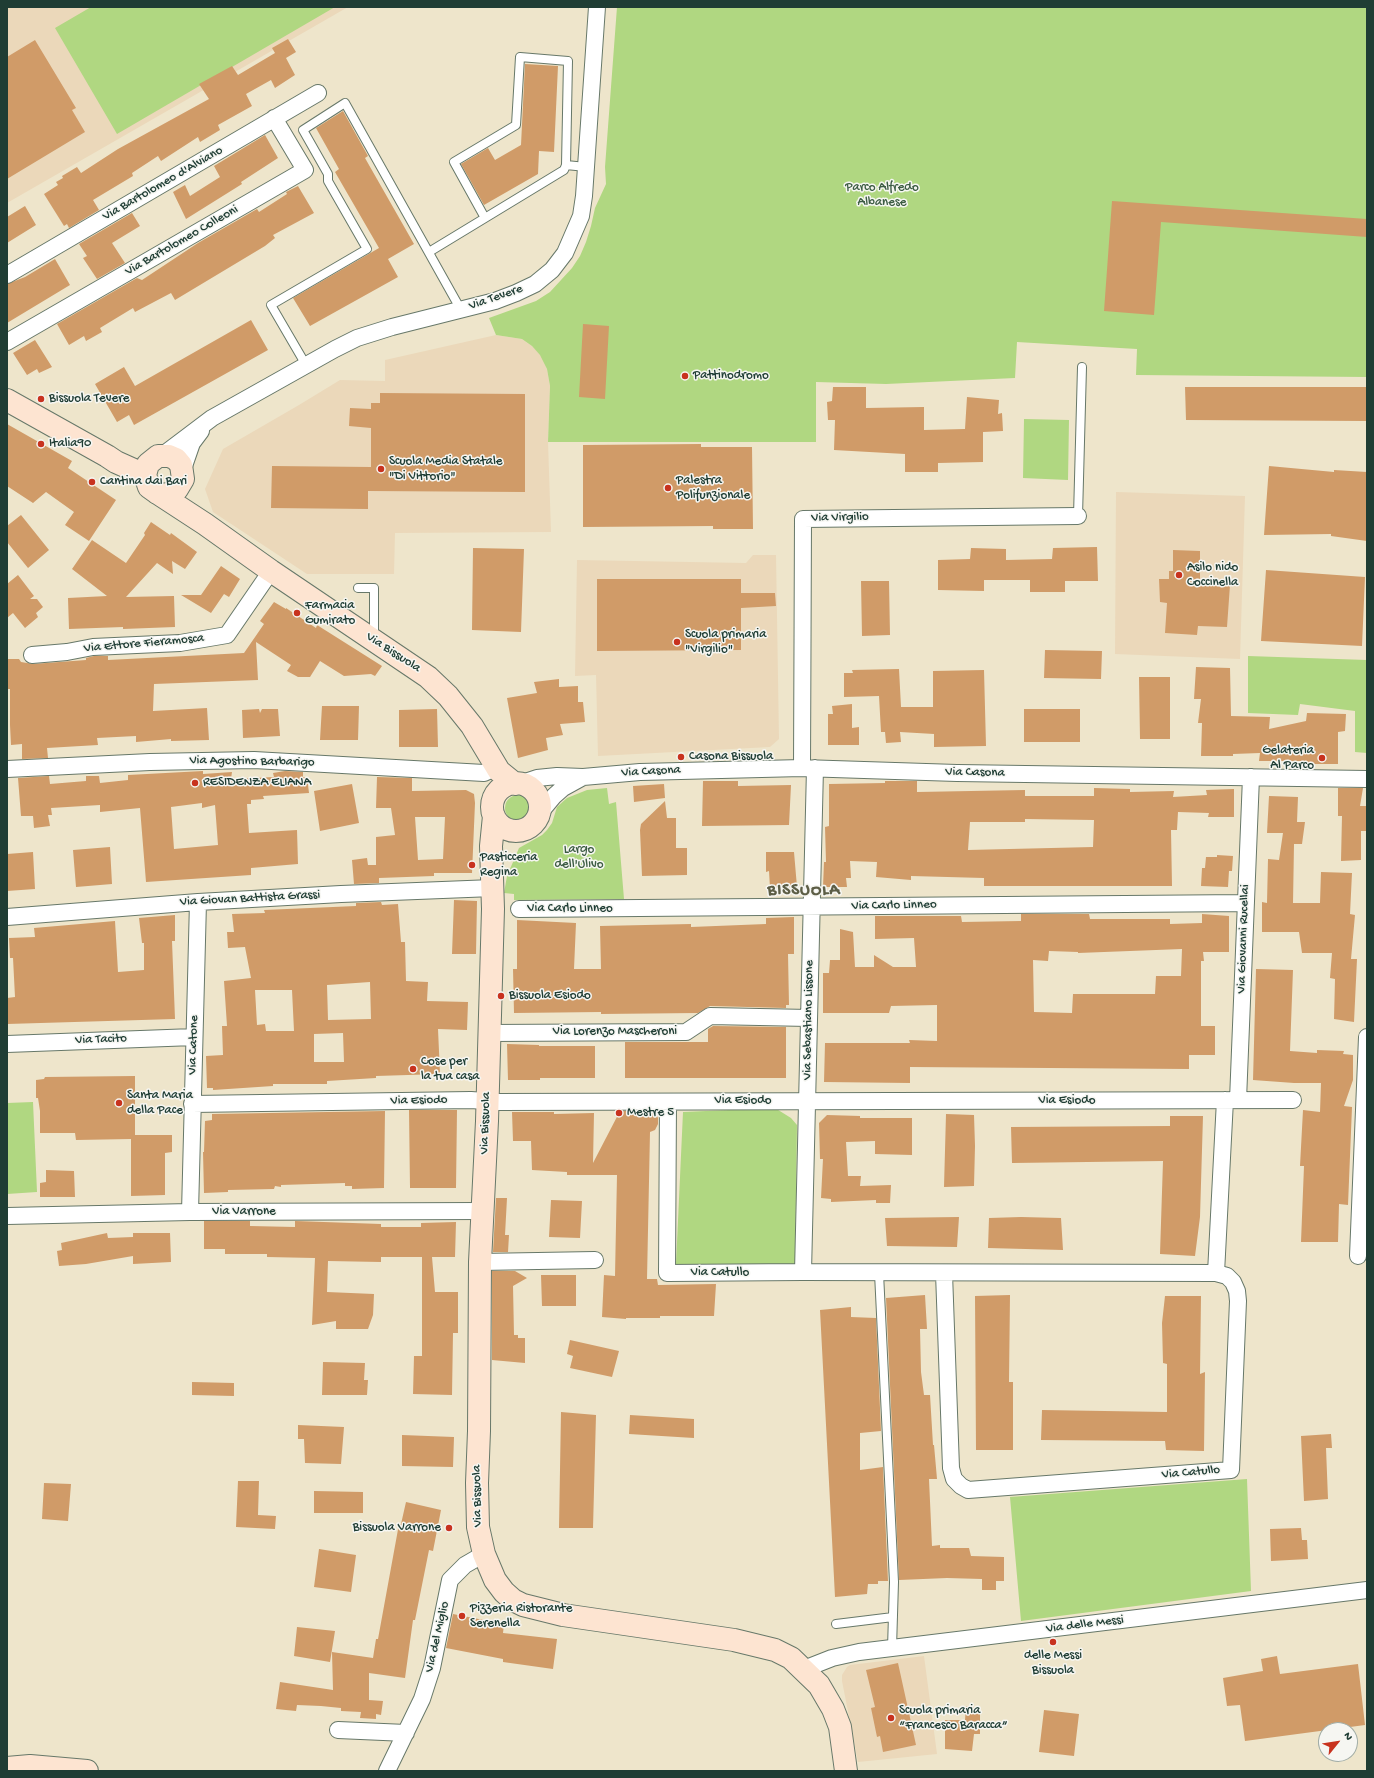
<!DOCTYPE html>
<html>
<head>
<meta charset="utf-8">
<style>
  body { margin:0 }
  #map { position:relative; width:1374px; height:1778px; overflow:hidden; background:#eee5cb; font-family:"Gochi Hand",sans-serif }
  canvas { display:block }
  .frame { position:absolute; inset:0; border:8px solid #1f3d34; pointer-events:none }
  .north { position:absolute; left:1318px; top:1722px; width:40px; height:40px; box-sizing:border-box; background:#f6f6f2; border:1px solid #a0aca6; border-radius:50%; rotate:60deg; font-size:11px; font-weight:700; line-height:16px; text-align:center; color:#1f3d34 }
  .north::after { content:''; display:block; margin:auto; width:14px; height:18px; background:#c8321e; clip-path:polygon(50% 0,100% 100%,50% 72%,0 100%) }
</style>
</head>
<body>
<div id="map">
<canvas width="1374" height="1778"></canvas>
<div class="frame"></div>
<div class="north">N</div>
</div>
<script>
const g = document.querySelector('canvas').getContext('2d');
g.lineJoin = 'round';
function fill(path, color) {
  g.fillStyle = color;
  g.fill(path, 'evenodd');
}
function shape(rows) {
  const path = new Path2D();
  for (const r of rows) {
    if (r.length === 3) {
      path.moveTo(r[0] + r[2], r[1]);
      path.arc(r[0], r[1], r[2], 0, 2 * Math.PI);
      continue;
    }
    path.moveTo(r[0], r[1]);
    for (let i = 2; i < r.length; i += 2) path.lineTo(r[i], r[i + 1]);
  }
  return path;
}
function strokePath(path, color, width, dash) {
  g.strokeStyle = color;
  g.lineWidth = width;
  g.lineCap = dash ? 'butt' : 'round';
  g.setLineDash(dash || []);
  g.stroke(path);
}
function write(font, color, halo, rows, align = 'center') {
  g.font = font + ' "Gochi Hand",sans-serif';
  g.lineWidth = 3;
  g.setLineDash([]);
  g.textBaseline = 'middle';
  g.strokeStyle = halo;
  g.fillStyle = color;
  for (const [text, x, y, turn = 0] of rows) {
    g.save();
    g.translate(x, y);
    g.rotate((+turn || 0) * Math.PI / 180);
    g.textAlign = isNaN(turn) ? turn : align;
    if (halo) g.strokeText(text, 0, 0);
    g.fillText(text, 0, 0);
    g.restore();
  }
}
const built = shape([
  [7,7,348,7,7,203],
  [496,335,522,339,532,346,541,355,547,369,550,386,548,442,551,532,395,533,394,574,307,574,213,512,205,489,223,449,299,405,340,380,385,381,385,360],
  [1116,492,1245,496,1240,659,1115,654],
  [753,555,776,555,779,739,770,747,598,756,596,675,575,676,577,560,746,563],
  [924,1656,937,1754,858,1762,842,1681,842,1675,847,1667,850,1665]
]);
const green = shape([
  [91,7,335,7,117,134,55,28],
  [617,7,1367,7,1367,377,1136,375,1137,349,1017,342,1015,378,886,384,816,382,816,442,548,442,550,386,547,369,540,355,532,346,522,339,496,335,489,318,536,301,550,292,572,268,580,256,586,242,591,226,595,208,606,184,605,167],
  [1024,419,1069,420,1068,480,1023,478],
  [1248,656,1367,660,1367,753,1355,752,1355,711,1300,704,1298,715,1248,713],
  [607,788,609,804,616,802,624,899,514,900,514,894,504,893,507,876,519,848,542,835,547,830,552,823,557,807,567,798,587,790],
  [518,808,13],
  [33,1102,37,1192,7,1194,7,1103],
  [775,1108,791,1118,797,1125,795,1265,676,1264,683,1112],
  [1247,1479,1251,1591,1021,1621,1010,1497]
]);
const building = shape([
  [288,39,296,52,286,58,295,75,275,88,271,80,246,94,252,106,218,125,220,130,200,142,198,137,161,161,158,156,132,173,133,176,93,200,99,210,69,228,67,224,64,226,44,194,58,185,56,182,63,178,62,176,77,167,81,173,118,149,209,99,199,84,232,66,238,75,275,53,272,48],
  [35,40,76,108,72,110,85,132,7,179,7,57],
  [525,64,558,66,554,152,539,151,538,174,484,205,461,164,488,148,495,160,521,145],
  [343,111,368,156,365,158,414,244,388,259,398,277,310,326,293,298,379,248,335,172,339,169,316,128],
  [265,135,278,158,241,182,242,184,186,219,173,192,185,185,190,196,220,177,214,166],
  [298,186,314,213,273,235,275,238,265,246,175,300,171,293,135,312,133,308,100,328,102,332,86,341,84,336,69,345,57,324,137,278,142,280,198,243,257,209,259,212,287,194,286,192],
  [1112,201,1367,219,1367,237,1161,222,1154,315,1104,311],
  [25,206,36,225,7,243,7,217],
  [132,213,140,226,112,243,125,263,97,279,83,258,87,256,79,244],
  [55,259,70,285,7,323,7,284,25,277],
  [251,320,268,350,134,425,129,415,117,422,95,384,124,367,135,386],
  [583,324,609,326,605,399,579,397],
  [35,340,52,367,39,373,37,369,27,375,13,353],
  [833,387,866,387,866,408,924,407,924,430,965,429,967,397,999,400,998,414,1002,413,1003,431,983,432,983,462,938,463,938,472,905,472,905,454,834,450,835,420,828,420,827,402,832,401],
  [1185,387,1367,387,1367,421,1186,420],
  [380,393,525,394,525,492,368,491,368,509,271,508,272,466,371,467,371,428,349,426,350,408,371,409,371,403,380,403],
  [7,424,72,461,68,468,116,500,89,541,65,525,74,512,46,492,33,503,7,486],
  [701,444,701,447,752,447,753,529,713,529,713,526,583,527,583,445],
  [1269,466,1334,472,1334,470,1367,472,1367,541,1331,536,1331,534,1264,535],
  [21,515,49,550,28,568,7,542,7,526],
  [151,522,170,535,171,533,197,552,185,569,172,561,173,574,157,563,126,597,174,596,175,627,123,629,123,627,69,629,68,598,107,596,72,569,92,540,126,563,145,535,144,533],
  [1097,547,1098,581,1065,581,1065,592,1030,592,1030,580,984,580,984,591,938,590,938,560,970,559,971,548,1006,549,1006,560,1052,559,1053,548],
  [473,548,524,549,521,632,472,630],
  [1173,550,1200,551,1200,584,1230,585,1227,627,1198,626,1197,635,1165,633,1167,603,1160,602,1159,579,1169,579,1169,571,1173,571],
  [221,566,240,579,229,597,224,594,211,613,181,595,201,595],
  [1266,570,1365,577,1362,646,1261,641],
  [18,575,34,596,30,599,37,599,43,607,36,613,38,617,25,628,13,613,7,618,7,584],
  [597,579,741,579,741,593,775,593,776,606,741,608,741,650,597,651],
  [861,581,889,581,890,635,862,636],
  [274,602,286,609,286,608,316,628,317,625,382,666,375,676,371,674,344,676,320,661,310,677,298,677,287,671,291,665,256,642,258,680,154,684,153,711,207,708,209,740,171,741,171,739,136,742,136,736,97,738,98,745,47,748,48,758,22,759,22,744,11,745,10,725,10,689,7,689,7,659,19,659,21,662,33,664,86,660,86,658,94,656,108,656,108,660,244,653,264,624,260,621],
  [1045,650,1102,651,1101,679,1044,678],
  [1196,667,1230,668,1231,716,1270,717,1269,729,1306,721,1307,713,1346,714,1345,731,1338,732,1338,764,1304,764,1304,761,1259,761,1260,753,1233,754,1233,756,1201,756,1202,723,1198,723,1201,699,1194,699],
  [899,669,901,707,933,707,933,671,984,670,986,746,934,747,934,734,900,732,901,742,886,743,885,732,881,732,879,696,844,697,844,673,853,673,852,670],
  [1139,677,1170,677,1170,739,1140,739],
  [559,679,559,687,578,686,578,702,583,702,585,722,560,724,563,735,546,738,548,750,518,758,507,698,537,693,534,682],
  [852,704,852,728,859,727,859,745,828,745,828,714,833,714,832,706],
  [322,706,359,706,358,740,320,740],
  [259,709,260,713,262,709,278,709,280,736,243,738,242,710],
  [437,709,438,747,399,747,399,710],
  [1024,709,1080,709,1080,742,1024,742],
  [203,771,203,774,232,772,231,779,274,777,273,773,285,771,303,772,303,777,307,777,309,793,263,796,264,799,251,800,251,804,247,804,249,833,297,830,298,864,251,868,251,875,146,882,140,808,100,812,100,805,51,808,52,815,48,815,50,826,34,828,33,816,21,816,18,778,49,776,50,784,86,781,86,776,99,776,100,783,128,780,128,775],
  [202,803,202,808,215,805,218,845,174,849,171,807],
  [377,777,412,778,412,791,466,790,474,794,475,803,472,873,434,873,434,876,379,878,379,883,354,884,352,860,367,858,368,865,376,865,376,837,395,835,391,808,376,808],
  [415,817,445,817,443,859,418,860],
  [703,781,738,781,738,786,791,785,789,825,702,826],
  [885,781,917,781,917,792,1025,790,1025,796,1094,796,1094,788,1130,789,1130,792,1174,791,1173,797,1207,795,1206,790,1234,789,1234,817,1208,817,1209,813,1178,812,1177,830,1171,830,1172,886,984,886,984,878,911,876,911,880,876,877,877,862,850,861,851,878,846,878,847,887,823,887,824,862,826,862,825,827,829,826,829,784,885,783],
  [1025,819,1094,820,1093,847,968,850,970,822,1025,822],
  [352,784,359,823,320,831,314,791],
  [664,784,665,798,634,802,633,786],
  [1338,788,1363,788,1360,806,1367,806,1366,831,1361,831,1361,860,1341,861,1342,816,1338,816],
  [1269,796,1298,797,1297,822,1305,822,1302,844,1294,844,1293,903,1320,903,1321,872,1352,873,1350,914,1355,915,1351,959,1357,959,1354,1022,1334,1019,1335,979,1330,978,1332,953,1302,953,1299,932,1262,932,1262,902,1267,903,1268,859,1279,860,1283,833,1267,833],
  [665,801,667,818,676,818,676,848,687,848,687,875,642,876,640,830,641,824],
  [110,847,112,884,76,887,73,850],
  [33,852,35,889,7,891,7,854],
  [766,852,794,852,797,887,770,888,769,871,766,872],
  [1217,855,1233,856,1232,871,1229,871,1228,887,1201,886,1202,868,1205,868,1206,857,1217,857],
  [454,900,477,901,476,954,452,954],
  [381,902,382,905,398,904,401,942,405,942,406,981,428,982,427,1001,468,1002,467,1030,438,1029,440,1074,376,1076,376,1078,327,1081,327,1084,273,1084,273,1086,213,1090,213,1088,207,1088,206,1056,223,1055,222,1026,227,1026,224,981,251,978,245,947,228,948,227,932,234,932,232,914,265,913,264,910,356,906,356,903],
  [370,982,371,1019,328,1020,327,985],
  [255,990,292,990,294,1031,266,1031,265,1024,257,1025],
  [343,1033,344,1062,314,1062,314,1034],
  [1021,914,1089,914,1090,919,1170,919,1170,924,1202,923,1202,914,1229,916,1229,952,1203,952,1204,961,1201,961,1201,1026,1215,1026,1215,1055,1189,1055,1189,1069,910,1067,910,1083,824,1082,825,1043,910,1043,909,1040,937,1041,937,1005,891,1006,889,1013,823,1013,823,973,829,973,830,960,840,960,840,929,853,932,855,967,874,967,874,955,893,967,916,967,914,938,875,939,875,916,961,916,962,922,1021,921],
  [1182,949,1181,976,1156,976,1155,994,1073,994,1072,1013,1034,1012,1033,960,1048,961,1049,951,1078,952,1078,953],
  [175,915,175,941,172,941,175,1019,7,1024,7,998,15,997,13,958,10,958,9,938,35,937,34,928,115,921,118,972,144,970,144,943,142,943,139,918],
  [794,917,794,954,788,954,789,1005,786,1005,786,1008,710,1006,698,1013,601,1014,601,1012,514,1013,513,969,517,969,517,920,576,923,574,969,601,969,600,926,691,924,691,927,766,924,766,918],
  [1256,969,1293,970,1290,1051,1317,1053,1317,1050,1344,1051,1343,1054,1353,1055,1353,1080,1344,1106,1352,1107,1348,1205,1339,1204,1338,1242,1301,1242,1304,1166,1300,1166,1303,1110,1320,1112,1321,1083,1294,1083,1253,1080],
  [713,1026,786,1027,786,1078,625,1078,625,1042,708,1042,708,1029],
  [507,1044,539,1045,539,1046,595,1046,595,1078,540,1078,540,1080,508,1080],
  [135,1076,135,1135,172,1135,172,1152,165,1153,165,1195,131,1196,131,1139,76,1140,75,1133,40,1133,40,1111,38,1098,36,1098,36,1080,44,1079,45,1077],
  [409,1110,457,1110,456,1188,410,1188],
  [385,1111,384,1188,352,1189,352,1186,345,1186,345,1183,281,1185,281,1187,275,1186,274,1189,228,1190,228,1192,204,1193,203,1152,204,1152,205,1121,212,1120,212,1114],
  [620,1111,654,1111,658,1118,658,1124,655,1130,650,1132,647,1279,657,1279,658,1285,716,1284,714,1316,660,1316,660,1318,626,1318,626,1319,602,1317,604,1275,615,1276,617,1175,567,1175,567,1172,532,1170,531,1141,513,1141,512,1112,554,1112,554,1114,594,1113,593,1163],
  [946,1114,974,1115,975,1146,974,1186,944,1187],
  [827,1115,860,1116,860,1118,912,1118,912,1155,875,1154,875,1141,846,1142,848,1176,861,1176,860,1186,891,1185,890,1203,876,1203,876,1200,831,1202,831,1199,821,1198,823,1159,820,1159,819,1123],
  [1170,1116,1203,1116,1200,1217,1195,1256,1160,1254,1163,1161,1012,1163,1011,1127,1170,1126],
  [46,1170,74,1171,75,1197,40,1197,40,1183,46,1182],
  [496,1198,507,1198,505,1235,509,1235,508,1252,493,1252],
  [551,1200,582,1201,580,1238,549,1237],
  [959,1217,957,1247,887,1246,885,1218],
  [1021,1217,1061,1218,1063,1250,988,1248,989,1218],
  [204,1221,250,1221,250,1226,295,1227,295,1221,381,1224,381,1227,421,1227,421,1223,456,1222,455,1257,432,1257,435,1292,458,1292,458,1333,453,1333,452,1395,413,1394,414,1356,422,1356,422,1257,381,1257,381,1262,328,1261,327,1292,374,1294,373,1315,368,1329,336,1329,336,1321,312,1325,315,1258,267,1257,267,1254,225,1254,225,1249,204,1249],
  [107,1233,108,1238,133,1237,133,1233,170,1233,171,1262,133,1264,133,1256,86,1264,59,1266,57,1251,62,1250,61,1243],
  [492,1271,515,1271,527,1278,513,1286,514,1335,518,1335,518,1338,525,1338,525,1363,492,1360],
  [541,1275,576,1275,576,1306,542,1306],
  [925,1295,927,1329,920,1329,921,1372,924,1395,930,1395,933,1445,934,1445,937,1479,929,1479,932,1546,940,1545,940,1548,969,1548,971,1556,1004,1557,1004,1581,996,1581,996,1590,982,1590,982,1579,947,1578,899,1580,886,1298],
  [1010,1295,1009,1382,1013,1382,1013,1450,976,1450,975,1296],
  [1165,1296,1201,1296,1200,1374,1205,1372,1204,1451,1166,1450,1165,1441,1041,1440,1042,1410,1167,1412,1167,1364,1163,1363,1162,1323],
  [851,1307,851,1317,876,1318,881,1431,860,1433,860,1470,883,1467,888,1581,878,1581,878,1584,868,1584,867,1594,835,1597,820,1310],
  [570,1340,619,1351,612,1377,570,1368,573,1356,567,1354],
  [323,1362,365,1363,364,1380,368,1380,367,1395,322,1395],
  [192,1382,234,1383,234,1396,192,1395],
  [561,1412,596,1415,593,1528,559,1528],
  [630,1415,694,1419,694,1438,629,1434],
  [298,1425,344,1427,341,1464,305,1463,304,1439,298,1439],
  [1331,1434,1332,1448,1326,1448,1328,1499,1304,1501,1301,1436],
  [402,1435,454,1437,453,1467,402,1466],
  [238,1481,259,1481,258,1515,276,1516,275,1529,236,1527],
  [44,1483,71,1484,68,1521,42,1519],
  [314,1491,363,1492,363,1513,314,1513],
  [406,1502,441,1510,433,1551,429,1550,415,1620,413,1620,405,1678,369,1673,369,1700,383,1701,381,1715,376,1714,376,1719,360,1718,361,1712,341,1711,341,1708,321,1706,297,1705,296,1711,276,1709,280,1682,333,1690,332,1652,373,1658,376,1639,378,1639,399,1524,401,1524],
  [1301,1528,1302,1540,1307,1540,1308,1559,1271,1561,1270,1529],
  [319,1549,356,1555,351,1592,314,1587],
  [453,1614,504,1624,503,1633,557,1639,553,1669,503,1662,503,1659,446,1648],
  [297,1627,335,1631,330,1662,294,1656],
  [1277,1656,1280,1674,1358,1664,1365,1725,1245,1741,1240,1705,1227,1706,1223,1678,1263,1671,1261,1659],
  [898,1663,916,1745,883,1752,880,1736,877,1737,871,1708,875,1707,866,1670],
  [966,1706,980,1708,980,1734,974,1734,972,1751,945,1749,945,1720,965,1720],
  [1044,1710,1079,1714,1074,1756,1039,1752]
]);
const lane = shape([
  [566,165,586,167],
  [429,252,564,170,566,165,568,61,520,57,516,125,454,162,485,218],
  [306,365,271,305,367,249,328,181,328,174,303,130,345,103,461,310],
  [1078,516,1082,367],
  [358,588,374,588,374,637],
  [879,1273,894,1582,892,1648],
  [836,1624,893,1617]
]);
const street = shape([
  [7,275,318,93],
  [7,342,305,170,274,118],
  [163,455,212,418,335,349,357,338,392,327,495,301,516,293,535,284,552,270,565,253,581,216,584,196,597,7],
  [183,469,192,443,201,431],
  [32,655,67,652,93,647,180,643,227,635,271,571],
  [802,768,803,519,1078,516],
  [7,769,150,762,254,760,484,773,497,767],
  [519,784,537,778,557,776,583,777,640,772,802,768,957,773,1367,779],
  [539,814,554,796,563,788,583,777],
  [519,909,1246,903],
  [7,917,198,902,341,894,493,888],
  [488,1033,686,1032,710,1016,809,1018],
  [7,1044,194,1037],
  [1238,1100,1251,777],
  [668,1102,667,1273,803,1272,1216,1273,1227,1276,1233,1282,1237,1291,1238,1301,1231,1470,968,1490,961,1486,954,1479,951,1468,944,1273],
  [192,1104,471,1100,498,1102,1293,1100],
  [190,1212,198,902],
  [7,1216,190,1212,482,1211],
  [1358,1256,1367,1037],
  [480,1262,595,1260],
  [803,1272,815,768],
  [1216,1273,1225,1100],
  [804,1669,832,1658,859,1652,1367,1590],
  [338,1730,406,1733],
  [387,1771,422,1699,432,1668,450,1580,465,1565,484,1554]
]);
const secondary = shape([
  [7,400,107,456,116,462,145,475],
  [157,493,164,495,171,493,177,489,183,479,181,465,176,459,169,456,158,456,148,464,145,475,149,487,156,492,205,524,271,571,428,677,448,696,472,726,499,771,515,784],
  [516,807,24],
  [494,816,491,846,493,909,487,1121,480,1262,479,1431,477,1483,478,1527,484,1554,495,1580,504,1592,513,1600,523,1605,563,1615,734,1640,775,1650,791,1658,819,1685,833,1709,840,1727,846,1771],
  [7,1768,30,1766,87,1771]
]);
const markers = [
  [685,376,4,"#c8321e"],
  [41,399,4,"#c8321e"],
  [41,444,4,"#c8321e"],
  [381,469,4,"#c8321e"],
  [92,482,4,"#c8321e"],
  [668,488,4,"#c8321e"],
  [1179,575,4,"#c8321e"],
  [297,613,4,"#c8321e"],
  [677,642,4,"#c8321e"],
  [681,757,4,"#c8321e"],
  [1322,758,4,"#c8321e"],
  [195,783,4,"#c8321e"],
  [472,865,4,"#c8321e"],
  [501,996,4,"#c8321e"],
  [413,1069,4,"#c8321e"],
  [119,1103,4,"#c8321e"],
  [619,1113,4,"#c8321e"],
  [449,1528,4,"#c8321e"],
  [462,1616,4,"#c8321e"],
  [1053,1642,4,"#c8321e"],
  [891,1718,4,"#c8321e"]
];
const streetNames = [
  ["Via Bartolomeo d'Alviano",163,184,-30],
  ["Via Bartolomeo Colleoni",182,241,-30],
  ["Via Tevere",496,298,-19],
  ["Via Virgilio",840,518,-1],
  ["Via Ettore Fieramosca",144,644,-5],
  ["Via Bissuola",393,653,33],
  ["Via Agostino Barbarigo",252,762,1],
  ["Via Casona",651,772,-3],
  ["Via Casona",975,773,1],
  ["Via Giovan Battista Grassi",250,899,-3],
  ["Via Carlo Linneo",894,906,-1],
  ["Via Carlo Linneo",570,909],
  ["Via Giovanni Rucellai",1244,939,-88],
  ["Via Sebastiano Lissone",809,1020,-89],
  ["Via Lorenzo Mascheroni",615,1032],
  ["Via Tacito",101,1040,-2],
  ["Via Catone",194,1045,-88],
  ["Via Esiodo",419,1101,-1],
  ["Via Esiodo",743,1101],
  ["Via Esiodo",1067,1101],
  ["Via Bissuola",486,1123,-88],
  ["Via Varrone",244,1212],
  ["Via Catullo",720,1273],
  ["Via Catullo",1191,1473,-5],
  ["Via Bissuola",478,1496,-91],
  ["Via delle Messi",1085,1625,-7],
  ["Via del Miglio",438,1637,-77]
];
const parkNames = [
  ["Parco Alfredo",882,188],
  ["Albanese",882,203],
  ["Largo",579,850],
  ["dell'Ulivo",579,865]
];
const poiNames = [
  ["Pattinodromo",693,376],
  ["Bissuola Tevere",49,399],
  ["Italia90",49,444],
  ["Scuola Media Statale",389,462],
  ["\"Di Vittorio\"",389,477],
  ["Palestra",676,481],
  ["Polifunzionale",676,496],
  ["Cantina dai Bari",100,482],
  ["Asilo nido",1187,568],
  ["Coccinella",1187,583],
  ["Farmacia",305,606],
  ["Gumirato",305,621],
  ["Scuola primaria",685,635],
  ["\"Virgilio\"",685,650],
  ["Gelateria",1314,751,"right"],
  ["Al Parco",1314,766,"right"],
  ["Casona Bissuola",689,757],
  ["RESIDENZA ELIANA",203,783],
  ["Pasticceria",480,858],
  ["Regina",480,873],
  ["Bissuola Esiodo",509,996],
  ["Cose per",421,1062],
  ["la tua casa",421,1077],
  ["Santa Maria",127,1096],
  ["della Pace",127,1111],
  ["Mestre 5",627,1113],
  ["Bissuola Varrone",441,1528,"right"],
  ["Pizzeria Ristorante",470,1609],
  ["Serenella",470,1624],
  ["delle Messi",1053,1656,"center"],
  ["Bissuola",1053,1671,"center"],
  ["Scuola primaria",899,1711],
  ["“Francesco Baracca”",899,1726]
];
const districtNames = [
  ["BISSUOLA",804,891]
];
fill(built, '#ebd8ba');
fill(green, '#b0d781');
fill(building, '#d09b68');
strokePath(lane, '#677869', 10);
strokePath(street, '#677869', 18);
strokePath(secondary, '#677869', 24);
strokePath(lane, '#fff', 8);
strokePath(street, '#fff', 16);
strokePath(secondary, '#fde4d1', 22);
for (const [x, y, r, color] of markers) {
  const dot = new Path2D();
  dot.arc(x, y, r, 0, 2 * Math.PI);
  g.fillStyle = color;
  g.fill(dot);
  strokePath(dot, '#f6f6f2', 1.5);
}
write('13px', '#1f3d34', '#f6f6f2', streetNames);
write('13px', '#3c5c43', '#f6f6f2', parkNames);
write('13px', '#1f3d34', '#f6f6f2', poiNames, 'left');
g.letterSpacing = '1px';
write('bold 17px', '#5d5e46', '#f6f6f2', districtNames);
g.letterSpacing = '0px';
</script>
</body>
</html>
